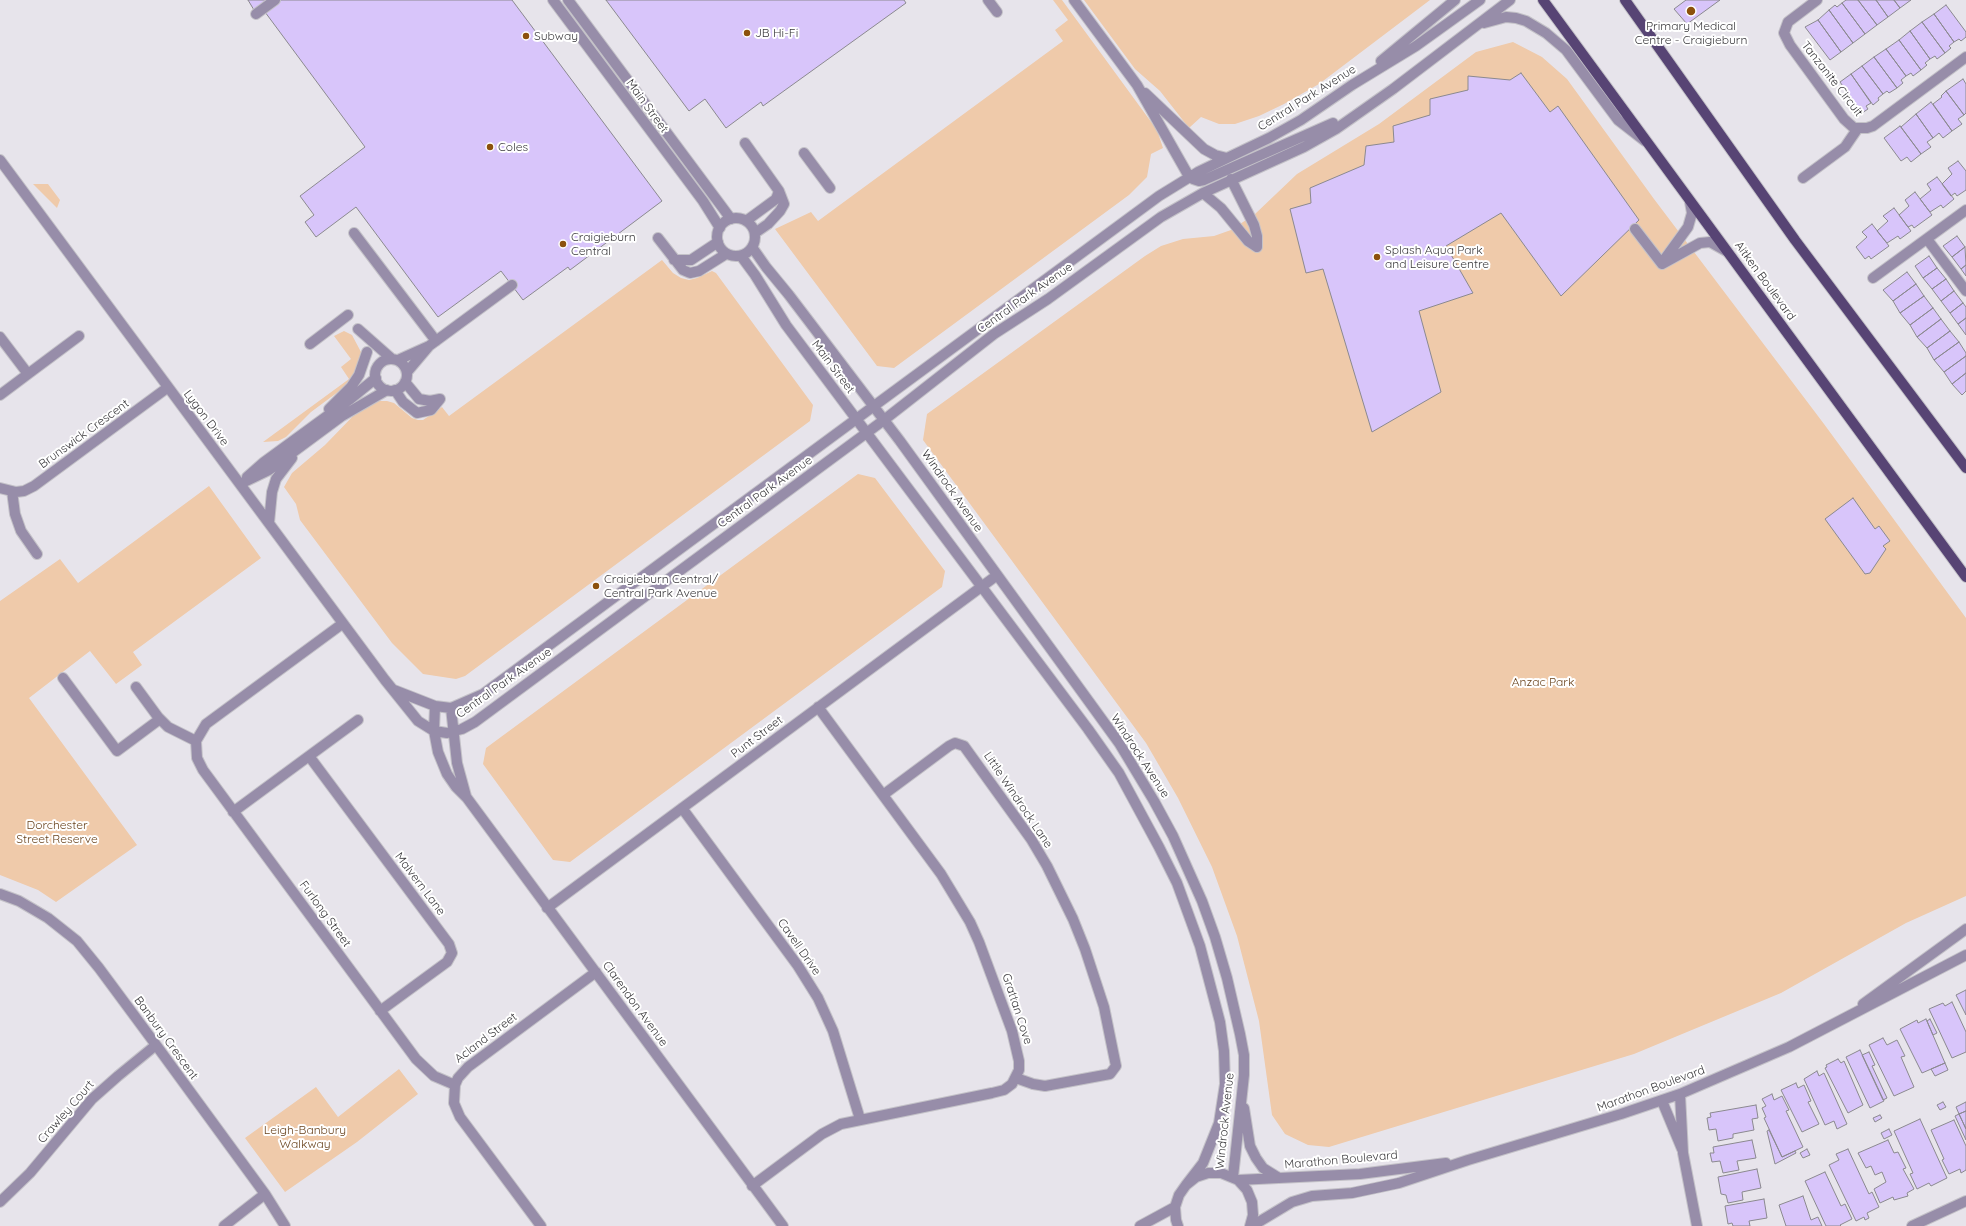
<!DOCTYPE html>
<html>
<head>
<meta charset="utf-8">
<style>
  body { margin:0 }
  canvas { display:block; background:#e7e4eb }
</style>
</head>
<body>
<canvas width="1966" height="1226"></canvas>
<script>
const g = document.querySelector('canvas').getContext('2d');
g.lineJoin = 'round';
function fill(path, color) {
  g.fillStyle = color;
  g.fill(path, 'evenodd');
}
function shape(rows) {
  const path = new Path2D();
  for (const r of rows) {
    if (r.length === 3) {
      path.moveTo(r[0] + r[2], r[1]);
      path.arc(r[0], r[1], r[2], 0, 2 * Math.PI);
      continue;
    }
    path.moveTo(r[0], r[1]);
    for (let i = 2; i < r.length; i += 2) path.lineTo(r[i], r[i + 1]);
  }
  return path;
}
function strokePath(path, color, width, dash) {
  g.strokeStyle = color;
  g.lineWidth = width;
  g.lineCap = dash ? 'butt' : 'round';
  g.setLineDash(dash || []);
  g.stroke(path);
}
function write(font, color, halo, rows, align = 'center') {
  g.font = font + ' Quicksand,sans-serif';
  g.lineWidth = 4;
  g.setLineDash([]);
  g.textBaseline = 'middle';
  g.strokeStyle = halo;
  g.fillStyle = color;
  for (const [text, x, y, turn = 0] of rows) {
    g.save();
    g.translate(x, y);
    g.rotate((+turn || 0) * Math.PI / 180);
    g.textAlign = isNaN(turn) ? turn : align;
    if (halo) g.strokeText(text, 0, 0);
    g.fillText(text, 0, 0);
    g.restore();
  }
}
const green = shape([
  [1053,0,1062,0,1157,130,1163,148,1151,154,1147,177,1129,195,894,368,877,366,775,229,811,212,818,221,1063,41,1055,30,1068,20],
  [1084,0,1430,0,1319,84,1284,104,1259,116,1235,124,1219,124,1201,117,1189,128,1160,91,1135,69],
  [1513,42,1542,57,1567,79,1654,199,1824,424,1966,618,1966,896,1906,923,1781,993,1634,1054,1329,1147,1308,1145,1285,1134,1272,1115,1259,1021,1237,936,1212,867,1178,798,1146,743,923,440,927,414,1145,256,1161,246,1183,239,1214,236,1231,230,1255,214,1297,174,1379,124,1476,52],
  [33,184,48,184,60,200,57,208],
  [662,260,673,273,681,278,689,280,697,278,712,271,716,273,813,405,810,421,465,676,456,679,423,674,392,643,300,520,296,504,284,487,292,473,325,445,357,412,379,401,387,401,394,403,412,418,418,420,423,420,442,407,449,416],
  [344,331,352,335,361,352,357,371,346,386,311,412,286,437,278,441,263,442,349,379,341,367,351,359,334,336],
  [858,474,875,478,945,571,942,587,570,862,553,860,483,764,486,748],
  [209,486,261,558,133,652,142,665,116,684,90,651,29,698,137,845,56,902,38,890,0,875,0,601,60,559,78,583],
  [399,1069,418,1094,357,1142,285,1192,245,1138,316,1087,338,1117]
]);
const building = shape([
  [248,0,267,0,254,10,248,0],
  [281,0,512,0,662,201,570,270,568,267,523,300,501,271,438,317,356,207,316,237,305,222,314,215,300,196,365,147,265,12,281,0],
  [606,0,904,0,906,3,763,106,761,102,726,128,705,99,689,111,606,0],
  [1686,0,1720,0,1687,24,1674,9,1686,0],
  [1846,0,1858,0,1877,25,1865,34,1842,3,1846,0],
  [1858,0,1876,0,1888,17,1877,25,1858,0],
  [1876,0,1894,0,1900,8,1888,17,1876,0],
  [1894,0,1911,0,1900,8,1894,0],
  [1842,3,1865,34,1853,43,1829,10,1835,5,1837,7,1842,3],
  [1946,5,1966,32,1966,37,1961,41,1959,39,1954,42,1934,14,1946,5],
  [1829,10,1853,43,1841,52,1818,20,1829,10],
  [1934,14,1954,42,1949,46,1951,48,1945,53,1922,22,1934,14],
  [1818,20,1841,52,1830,60,1805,27,1818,20],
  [1922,22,1945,53,1937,59,1935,56,1930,59,1910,31,1922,22],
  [1910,31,1930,59,1925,63,1927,65,1921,70,1899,40,1910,31],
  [1899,40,1921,70,1913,76,1911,73,1906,76,1886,49,1899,40],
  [1886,49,1906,76,1901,80,1903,83,1897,88,1874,57,1886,49],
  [1874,57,1897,88,1889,93,1887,91,1883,94,1862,66,1874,57],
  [1862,66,1883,94,1878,98,1879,100,1873,105,1851,74,1862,66],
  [1521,73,1550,112,1558,106,1639,220,1561,296,1501,213,1446,246,1473,293,1419,311,1441,392,1372,432,1323,269,1306,273,1290,209,1311,203,1310,188,1364,165,1366,146,1394,142,1393,126,1430,115,1430,99,1468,90,1468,76,1510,80,1521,73],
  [1851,74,1871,103,1866,106,1868,109,1862,113,1840,82,1851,74],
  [1963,79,1966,84,1966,113,1964,115,1946,91,1963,79],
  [1946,91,1964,115,1958,119,1962,124,1952,131,1933,104,1942,97,1941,96,1946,91],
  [1931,102,1952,131,1943,138,1939,133,1933,138,1916,114,1931,102],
  [1916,114,1933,138,1927,142,1931,147,1921,154,1901,127,1916,114],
  [1900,126,1921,154,1911,162,1907,157,1901,161,1884,138,1900,126],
  [1958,161,1966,171,1966,190,1957,196,1955,193,1951,196,1942,184,1952,174,1948,168,1958,161],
  [1937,177,1954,199,1943,208,1941,205,1930,212,1920,199,1931,190,1927,184,1937,177],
  [1915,192,1932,215,1914,228,1912,225,1908,227,1899,215,1909,206,1905,200,1915,192],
  [1894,208,1911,231,1900,239,1898,236,1887,243,1877,231,1888,221,1883,216,1894,208],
  [1872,224,1889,246,1871,259,1869,256,1865,259,1856,247,1867,237,1862,232,1872,224],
  [1957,236,1965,247,1952,257,1943,246,1957,236],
  [1965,247,1966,265,1961,269,1952,257,1965,247],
  [1929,256,1937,268,1923,278,1915,266,1929,256],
  [1966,265,1966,276,1961,269,1966,265],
  [1937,268,1946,279,1932,289,1923,278,1937,268],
  [1907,272,1916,284,1893,301,1883,290,1907,272],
  [1946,279,1954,291,1941,301,1932,289,1946,279],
  [1916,284,1924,296,1900,313,1893,301,1916,284],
  [1954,291,1963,303,1950,313,1941,301,1954,291],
  [1924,296,1933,308,1910,325,1900,313,1924,296],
  [1963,303,1966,307,1966,318,1958,324,1950,313,1963,303],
  [1933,308,1941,319,1917,337,1910,325,1933,308],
  [1966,318,1966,335,1958,324,1966,318],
  [1941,319,1950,331,1927,348,1917,337,1941,319],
  [1950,331,1959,342,1934,360,1927,348,1950,331],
  [1959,342,1966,353,1966,356,1944,372,1934,360,1959,342],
  [1966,356,1966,373,1952,384,1944,372,1966,356],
  [1966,373,1966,391,1962,395,1952,384,1966,373],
  [1853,498,1875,529,1879,526,1890,541,1883,546,1886,549,1870,573,1865,574,1825,519,1853,498],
  [1966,990,1966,1015,1956,995,1966,990],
  [1952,1002,1966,1032,1966,1052,1952,1058,1929,1009,1943,1003,1945,1006,1952,1002],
  [1926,1019,1945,1063,1922,1073,1900,1029,1917,1020,1918,1023,1926,1019],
  [1930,1019,1937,1033,1933,1035,1927,1021,1930,1019],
  [1883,1038,1887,1045,1897,1040,1905,1056,1901,1057,1914,1087,1894,1096,1869,1045,1883,1038],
  [1860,1050,1884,1101,1870,1108,1846,1057,1860,1050],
  [1869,1052,1875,1065,1872,1066,1887,1098,1883,1100,1862,1055,1869,1052],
  [1838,1059,1841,1063,1844,1061,1863,1105,1848,1113,1825,1068,1827,1067,1826,1065,1838,1059],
  [1945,1063,1948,1070,1935,1076,1931,1069,1945,1063],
  [1817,1071,1819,1076,1824,1073,1847,1124,1837,1129,1834,1121,1825,1125,1804,1079,1817,1071],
  [1796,1083,1798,1088,1804,1085,1811,1101,1808,1102,1819,1124,1802,1132,1781,1090,1796,1083],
  [1772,1094,1774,1100,1782,1096,1789,1110,1786,1111,1803,1147,1782,1157,1764,1118,1766,1117,1762,1108,1766,1106,1762,1099,1772,1094],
  [1943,1102,1946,1107,1940,1110,1937,1105,1943,1102],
  [1966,1102,1966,1111,1959,1114,1956,1107,1966,1102],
  [1756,1105,1758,1118,1752,1119,1754,1130,1733,1134,1733,1138,1718,1141,1716,1129,1709,1130,1707,1118,1711,1117,1710,1113,1756,1105],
  [1966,1111,1966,1129,1959,1114,1966,1111],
  [1959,1114,1966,1129,1966,1140,1955,1116,1959,1114],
  [1880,1115,1882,1118,1875,1122,1873,1118,1880,1115],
  [1920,1119,1947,1178,1931,1186,1929,1183,1917,1189,1910,1174,1913,1173,1894,1131,1920,1119],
  [1954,1120,1966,1146,1966,1170,1961,1173,1960,1169,1949,1174,1942,1160,1944,1159,1931,1130,1954,1120],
  [1889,1129,1892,1135,1884,1139,1881,1133,1889,1129],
  [1769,1130,1782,1157,1795,1151,1796,1153,1775,1164,1767,1131,1769,1130],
  [1752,1140,1756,1158,1737,1161,1739,1170,1723,1173,1720,1161,1712,1162,1710,1153,1714,1153,1713,1147,1752,1140],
  [1888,1140,1894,1153,1898,1152,1906,1168,1903,1169,1914,1189,1907,1193,1908,1196,1894,1200,1893,1197,1880,1203,1874,1189,1886,1182,1882,1172,1875,1175,1871,1166,1866,1168,1858,1153,1888,1140],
  [1807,1149,1810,1155,1803,1158,1800,1153,1807,1149],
  [1848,1149,1869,1194,1872,1192,1879,1207,1867,1213,1869,1218,1865,1220,1864,1217,1856,1221,1829,1165,1839,1160,1836,1154,1848,1149],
  [1757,1169,1761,1188,1742,1192,1743,1200,1728,1203,1726,1195,1721,1194,1718,1177,1757,1169],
  [1825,1172,1841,1206,1845,1204,1852,1219,1840,1225,1841,1226,1826,1226,1805,1181,1825,1172],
  [1803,1196,1811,1220,1818,1217,1822,1226,1786,1226,1779,1205,1803,1196],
  [1764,1199,1767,1218,1749,1221,1750,1226,1733,1226,1732,1223,1728,1224,1725,1206,1764,1199]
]);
const minor = shape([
  [553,0,703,201,720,228],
  [568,0,731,219],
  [988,0,997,12],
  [1074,0,1137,85,1187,173,1193,179,1199,181,1204,180,1333,123],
  [1817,0,1788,22,1784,33,1790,45,1844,119,1854,128,1867,128,1873,126,1966,57],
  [256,14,275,0],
  [1484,23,1506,17,1516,18,1526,21,1546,33,1566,50,1618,120,1645,141],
  [1381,61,1455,0],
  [1145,93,1204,149,1215,155,1227,158],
  [745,143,779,191,784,204,780,211,768,224,755,233],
  [804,153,830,188],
  [0,160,385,680,418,721,434,731,447,733,462,729,475,722,884,420,994,334,1048,299,1161,217,1203,193,1304,147,1336,129,1393,89,1510,0],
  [1803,178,1845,147,1858,128],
  [1231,179,1254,225,1257,236,1257,247],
  [1203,193,1221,208,1248,241,1257,247],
  [736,237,19],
  [746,221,776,199,779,191],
  [1635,229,1662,264],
  [354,233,436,341],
  [658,238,683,270,690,273,699,271,726,254],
  [1927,239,1966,291],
  [752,247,766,267,789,295,900,441,1119,743,1154,801,1173,836,1202,901,1215,937,1227,978,1240,1034,1244,1055,1244,1075,1233,1177],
  [741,256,755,275,786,325,1088,729,1119,773,1159,847,1177,883,1200,946,1220,1022,1224,1051,1225,1084,1219,1123,1203,1163,1186,1185],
  [674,260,691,260,718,242],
  [1664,260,1688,227,1692,213,1690,202],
  [1662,264,1700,243,1710,242,1726,251],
  [1873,278,1966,210],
  [358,329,392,359],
  [0,337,28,374,0,395],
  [310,344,348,315],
  [429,346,512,285],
  [391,375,16],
  [398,360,429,346,407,372],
  [28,374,79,336],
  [405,382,419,399,430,401,440,399],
  [395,390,403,402,417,413,431,410,440,399],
  [329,409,351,387,359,375,367,352],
  [247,477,264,462,349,400,376,378],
  [240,484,269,470,342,416,387,390],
  [0,488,16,492,24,491,34,486,167,388],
  [12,491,15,514,21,531,37,554],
  [269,523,272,492,276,479,292,458],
  [342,624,206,724,196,741,197,758,203,770,416,1059,434,1076,455,1085],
  [63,678,117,751,160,719],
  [136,687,158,717,168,727,196,741],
  [394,690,435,706,451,708,483,694,1159,196,1198,172,1269,138,1301,120,1352,85,1416,46,1480,0],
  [435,706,434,731,438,752,447,774,456,787,467,798,783,1226],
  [451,708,457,763,466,796],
  [309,756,358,720],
  [883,795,949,746,955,743,964,746,1031,839,1047,866,1073,919,1085,949,1104,1007,1116,1066,1110,1074,1045,1086,1033,1084,1016,1078],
  [682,808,798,966,818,998,833,1031,860,1119],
  [233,812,309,756,449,944,452,953,447,962,380,1011],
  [0,894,19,901,48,918,77,941,99,968,156,1045,265,1194,285,1226],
  [547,908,996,576],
  [1863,1004,1966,929],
  [1680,1094,1683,1153,1697,1226],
  [1662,1101,1682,1149],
  [1244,1108,1250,1146,1256,1158,1263,1168,1279,1178],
  [1238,1180,1360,1174,1446,1163],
  [752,1186,822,1134,841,1124,992,1093,1004,1090,1012,1084,1019,1070,1019,1061,1012,1031,979,942,970,922,941,874,818,707],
  [0,1202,30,1173,92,1099,118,1076,156,1045],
  [224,1226,265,1194],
  [541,1226,460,1117,454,1103,455,1085,458,1078,468,1067,596,972],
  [1140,1226,1175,1207],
  [1178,1226,1176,1220,1175,1207,1179,1195,1186,1185,1196,1177,1208,1173,1221,1173,1238,1180,1247,1190,1252,1202,1253,1215,1250,1226],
  [1252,1226,1292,1202,1312,1196,1352,1193,1399,1183,1468,1160,1621,1114,1680,1094,1789,1047,1966,955],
  [1912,1226,1966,1201]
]);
const major = shape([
  [1543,0,1966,577],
  [1625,0,1795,240,1966,468]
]);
const markers = [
  [1691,11,5,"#8c510c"],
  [747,33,4,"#8c510c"],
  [526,36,4,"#8c510c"],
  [490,147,4,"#8c510c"],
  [563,244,4,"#8c510c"],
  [1377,257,4,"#8c510c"],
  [596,586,4,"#8c510c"]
];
const poiNames = [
  ["Primary Medical",1691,26,"center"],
  ["Centre - Craigieburn",1691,40,"center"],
  ["JB Hi-Fi",755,33],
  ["Subway",534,36],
  ["Coles",498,147],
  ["Craigieburn",571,237],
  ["Central",571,251],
  ["Splash Aqua Park",1385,250],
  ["and Leisure Centre",1385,264],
  ["Craigieburn Central/",604,579],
  ["Central Park Avenue",604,593]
];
const streetNames = [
  ["Tanzanite Circuit",1832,79,52],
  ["Central Park Avenue",1307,98,-32],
  ["Main Street",647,106,54],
  ["Aitken Boulevard",1765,281,54],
  ["Central Park Avenue",1025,298,-35],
  ["Main Street",833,367,53],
  ["Lygon Drive",206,418,53],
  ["Brunswick Crescent",84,434,-36],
  ["Windrock Avenue",952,491,55],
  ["Central Park Avenue",765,492,-36],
  ["Central Park Avenue",504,683,-35],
  ["Punt Street",757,737,-37],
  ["Windrock Avenue",1140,756,57],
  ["Little Windrock Lane",1018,800,56],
  ["Malvern Lane",420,884,53],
  ["Furlong Street",325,914,54],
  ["Cavell Drive",799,947,55],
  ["Clarendon Avenue",635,1004,54],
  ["Grattan Cove",1017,1009,72],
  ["Banbury Crescent",166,1038,54],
  ["Acland Street",486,1038,-37],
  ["Marathon Boulevard",1651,1089,-20],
  ["Crawley Court",66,1112,-49],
  ["Windrock Avenue",1225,1121,-84],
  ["Marathon Boulevard",1341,1160,-5]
];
const parkNames = [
  ["Anzac Park",1543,682],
  ["Dorchester",57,825],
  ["Street Reserve",57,839],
  ["Leigh-Banbury",305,1130],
  ["Walkway",305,1144]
];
fill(green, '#efcaaa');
fill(building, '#d8c5fa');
strokePath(building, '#8b898f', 1);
strokePath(minor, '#c4c2c8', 12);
strokePath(major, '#c4c2c8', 12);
strokePath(minor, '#978da9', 10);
strokePath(major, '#574474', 10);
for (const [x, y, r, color] of markers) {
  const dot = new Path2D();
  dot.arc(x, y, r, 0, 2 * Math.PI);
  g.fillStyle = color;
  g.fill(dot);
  strokePath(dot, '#fff', 1.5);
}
write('12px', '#3a393c', '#fff', poiNames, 'left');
write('12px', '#3a393c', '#fff', streetNames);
write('12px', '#6a441e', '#fff', parkNames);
</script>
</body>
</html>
